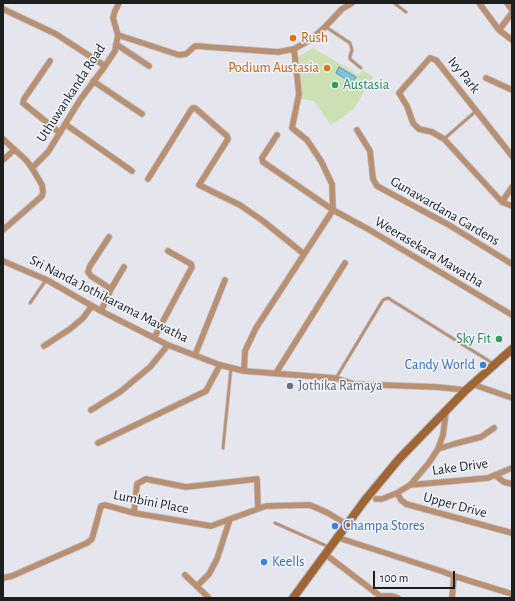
<!DOCTYPE html>
<html>
<head>
<meta charset="utf-8">
<style>
  body { margin:0 }
  #map { position:relative; width:515px; height:601px; overflow:hidden; background:#e5e6ed; font-family:"Alegreya Sans",sans-serif }
  canvas { display:block }
  .frame { position:absolute; inset:0; border:4px solid #1d1e20; pointer-events:none }
  .scale { position:absolute; left:373px; top:571px; width:82px; height:18px; box-sizing:border-box; border:2px solid #1d1e20; border-top:0; padding-left:5px; font-size:12px; line-height:14px; white-space:nowrap; color:#1d1e20; -webkit-text-stroke:3px #f2f4fb; paint-order:stroke }
</style>
</head>
<body>
<div id="map">
<canvas width="515" height="601"></canvas>
<div class="frame"></div>
<div class="scale">100 m</div>
</div>
<script>
const g = document.querySelector('canvas').getContext('2d');
g.lineJoin = 'round';
function fill(path, color) {
  g.fillStyle = color;
  g.fill(path, 'evenodd');
}
function shape(rows) {
  const path = new Path2D();
  for (const r of rows) {
    path.moveTo(r[0], r[1]);
    for (let i = 2; i < r.length; i += 2) path.lineTo(r[i], r[i + 1]);
  }
  return path;
}
function strokePath(path, color, width, dash) {
  g.strokeStyle = color;
  g.lineWidth = width;
  g.lineCap = dash ? 'butt' : 'round';
  g.setLineDash(dash || []);
  g.stroke(path);
}
function write(font, color, halo, rows, align = 'center') {
  g.font = font + ' "Alegreya Sans",sans-serif';
  g.lineWidth = 3;
  g.setLineDash([]);
  g.textBaseline = 'middle';
  g.strokeStyle = halo;
  g.fillStyle = color;
  for (const [text, x, y, turn = 0] of rows) {
    g.save();
    g.translate(x, y);
    g.rotate((+turn || 0) * Math.PI / 180);
    g.textAlign = isNaN(turn) ? turn : align;
    if (halo) g.strokeText(text, 0, 0);
    g.fillText(text, 0, 0);
    g.restore();
  }
}
const green = shape([
  [313,48,359,75,363,70,373,77,353,110,331,125,314,101,300,99,302,94,296,58]
]);
const water = shape([
  [339,67,356,77,352,83,336,73,339,67]
]);
const lane = shape([
  [394,3,406,12],
  [326,27,350,43,352,50,350,56,350,59,361,68],
  [444,139,476,111],
  [30,303,46,280],
  [336,378,383,300,388,298,494,364],
  [223,448,231,368],
  [275,523,329,547]
]);
const street = shape([
  [479,3,499,30,512,40],
  [507,3,512,10],
  [3,9,56,34,105,66],
  [499,30,512,13],
  [118,35,179,55,186,54,195,46,278,52,294,49,310,40,325,27,342,9,352,3],
  [116,44,149,66],
  [50,61,24,99,23,103,60,133],
  [486,78,512,90],
  [93,81,142,114],
  [65,124,132,171],
  [357,130,370,151,373,179,377,186,449,225,512,264],
  [277,135,262,158,263,162,333,210,368,229,512,315],
  [3,139,26,160,32,168,42,185,43,192,42,196,3,230],
  [512,156,436,60,430,58,399,93,407,106,413,123,419,129,432,132,444,139,502,202,512,206],
  [3,160,14,150],
  [32,168,48,152,80,100,105,66,115,51,118,35,113,18,115,11,119,3],
  [148,179,191,110,193,108,195,108,227,136,228,139,199,185,240,205,263,221,304,254],
  [502,202,512,187],
  [109,237,90,266,88,272,91,276,111,289],
  [3,261,47,280,101,311,168,345,220,365,244,371,335,378,354,384,436,387,466,390],
  [101,311,111,289,124,267],
  [154,338,192,267,191,264,168,251],
  [44,346,70,329,83,318,92,306],
  [195,355,225,280],
  [244,371,245,351,256,328,333,210,332,184,321,161,307,140,292,128,299,94,294,49],
  [276,373,345,263],
  [472,384,512,398],
  [91,410,120,392,150,367,168,345],
  [98,443,206,391,220,365],
  [438,449,454,444,481,437,494,428],
  [495,475,504,482,512,484],
  [410,485,488,478,512,468],
  [397,493,401,500,406,504,512,533],
  [376,499,382,499,397,493,410,485,428,464,438,449,443,435,446,412],
  [134,513,137,484,146,479,186,487,257,479,258,508],
  [336,537,444,572,454,576,452,598],
  [325,554,380,596,381,598],
  [185,575,208,597],
  [454,576,512,594],
  [3,578,12,576,87,543,92,539,101,506,105,505,134,513,211,526,266,506,310,505,328,513,346,524],
  [197,586,209,574,217,559,230,519],
  [380,596,392,596,398,598]
]);
const secondary = shape([
  [293,598,365,500,399,459,466,390,512,349]
]);
const markers = [
  [293,38,4,"#e8710a"],
  [327,68,4,"#e8710a"],
  [335,85,4,"#2e9e5b"],
  [499,339,4,"#2e9e5b"],
  [483,365,4,"#3f7fe0"],
  [290,386,4,"#6b7280"],
  [335,526,4,"#3f7fe0"],
  [264,562,4,"#3f7fe0"]
];
const foodNames = [
  ["Rush",301,38],
  ["Podium Austasia",319,68,"right"]
];
const streetNames = [
  ["Ivy Park",464,75,51],
  ["Uthuwankanda Road",71,93,-57],
  ["Gunawardana Gardens",445,211,30],
  ["Weerasekara Mawatha",429,252,31],
  ["Sri Nanda Jothikarama Mawatha",109,299,27],
  ["Lake Drive",460,467,-8],
  ["Lumbini Place",151,502,11],
  ["Upper Drive",455,505,15]
];
const leisureNames = [
  ["Austasia",343,85],
  ["Sky Fit",491,339,"right"]
];
const shopNames = [
  ["Candy World",475,365,"right"],
  ["Champa Stores",343,526],
  ["Keells",272,562]
];
const worshipNames = [
  ["Jothika Ramaya",298,386]
];
fill(green, '#cbe0b3');
fill(water, '#7bc3e4');
strokePath(water, '#5f92a9', 1);
strokePath(lane, '#c1c2c8', 4);
strokePath(street, '#c1c2c8', 7);
strokePath(secondary, '#c1c2c8', 10);
strokePath(lane, '#ba9072', 2.5);
strokePath(street, '#ba9072', 5.5);
strokePath(secondary, '#a06535', 8);
for (const [x, y, r, color] of markers) {
  const dot = new Path2D();
  dot.arc(x, y, r, 0, 2 * Math.PI);
  g.fillStyle = color;
  g.fill(dot);
  strokePath(dot, '#f2f4fb', 1.5);
}
write('14px', '#c56008', '#f2f4fb', foodNames, 'left');
write('14px', '#1d1e20', '#f2f4fb', streetNames);
write('14px', '#27864d', '#f2f4fb', leisureNames, 'left');
write('14px', '#366cbe', '#f2f4fb', shopNames, 'left');
write('14px', '#5b616d', '#f2f4fb', worshipNames, 'left');
</script>
</body>
</html>
